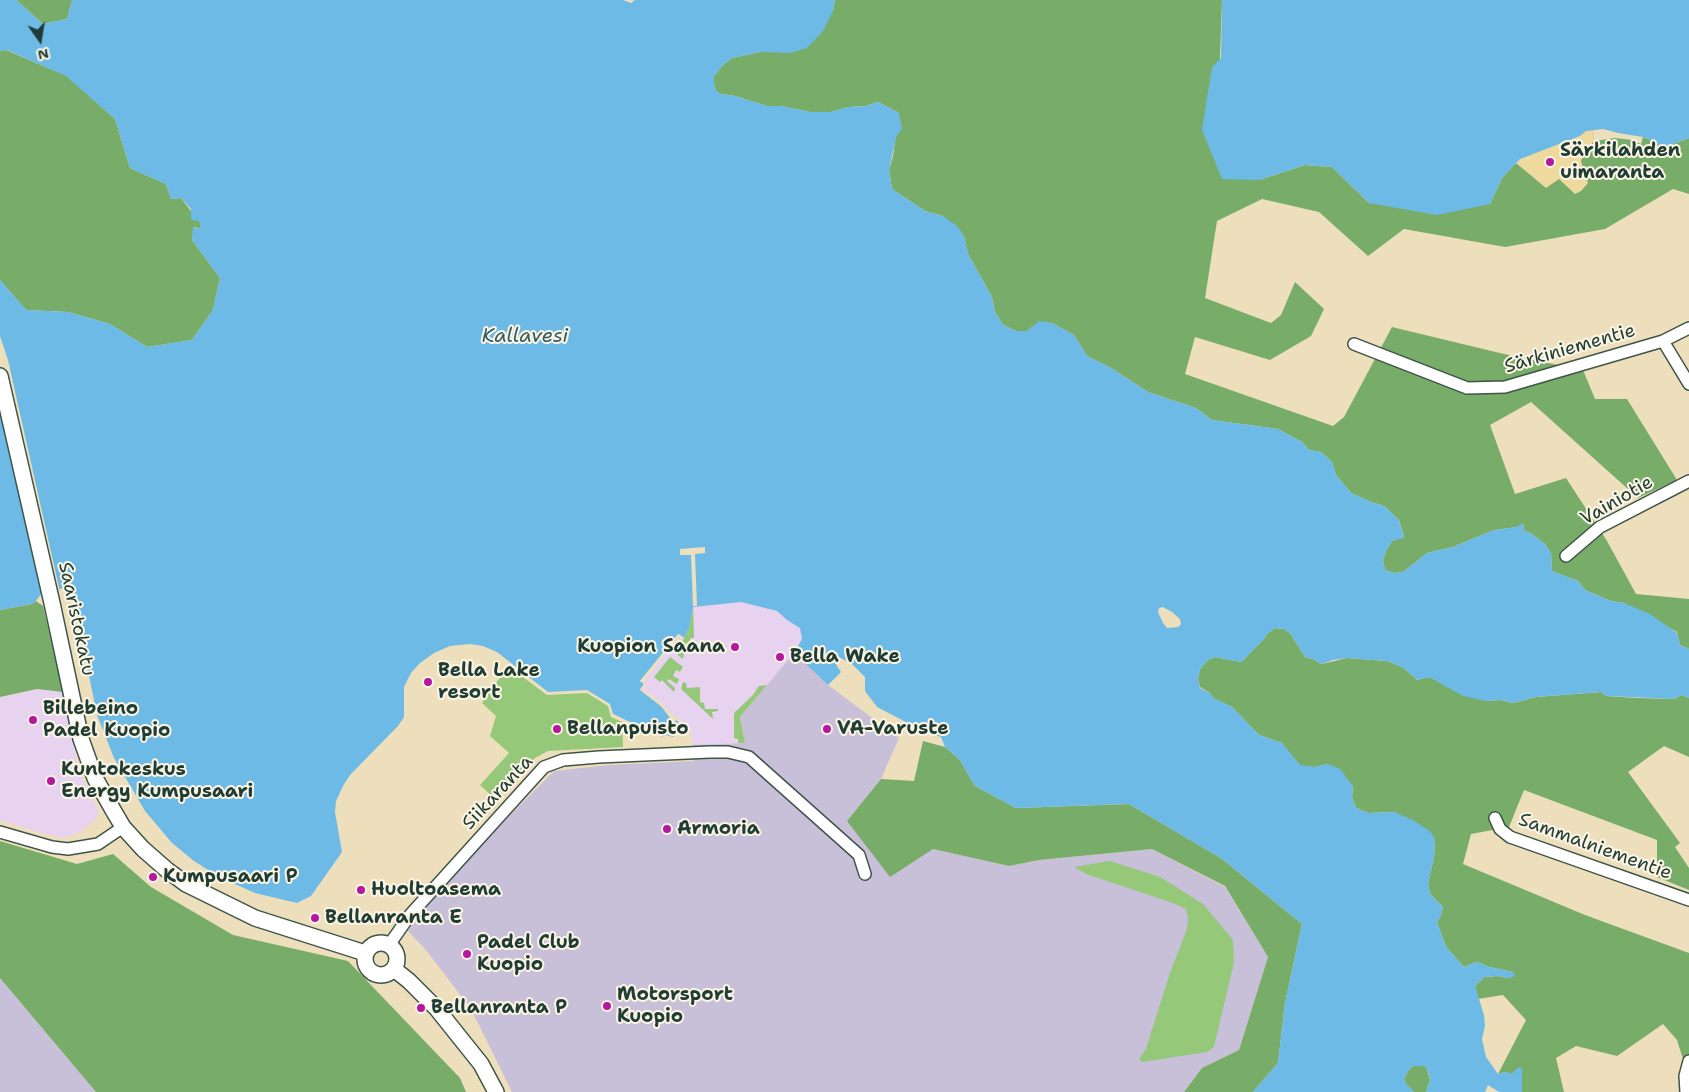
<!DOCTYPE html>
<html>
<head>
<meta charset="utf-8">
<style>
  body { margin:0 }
  #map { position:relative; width:1689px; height:1092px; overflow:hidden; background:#eddfbc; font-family:"Shantell Sans",sans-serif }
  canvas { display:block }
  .north { position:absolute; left:15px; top:15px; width:50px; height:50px; -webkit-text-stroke:4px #fcf5e5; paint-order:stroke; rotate:167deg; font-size:14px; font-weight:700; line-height:20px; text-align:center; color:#1f3d34 }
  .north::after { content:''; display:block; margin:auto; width:18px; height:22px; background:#1f3d34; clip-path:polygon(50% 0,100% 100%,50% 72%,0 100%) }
</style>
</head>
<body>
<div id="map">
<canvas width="1689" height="1092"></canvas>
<div class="north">N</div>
</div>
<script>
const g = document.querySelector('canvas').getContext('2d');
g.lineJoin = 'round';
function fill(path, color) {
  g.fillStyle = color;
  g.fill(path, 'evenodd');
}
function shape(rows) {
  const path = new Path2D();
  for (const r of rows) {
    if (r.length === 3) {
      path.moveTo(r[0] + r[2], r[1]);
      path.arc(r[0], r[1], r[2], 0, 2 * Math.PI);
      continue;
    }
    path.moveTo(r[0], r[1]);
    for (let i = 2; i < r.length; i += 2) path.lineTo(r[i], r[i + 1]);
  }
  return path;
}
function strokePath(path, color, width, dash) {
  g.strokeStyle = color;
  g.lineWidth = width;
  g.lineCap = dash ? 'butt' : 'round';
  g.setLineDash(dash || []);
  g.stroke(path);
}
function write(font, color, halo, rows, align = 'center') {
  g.font = font + ' "Shantell Sans",sans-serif';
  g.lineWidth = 4;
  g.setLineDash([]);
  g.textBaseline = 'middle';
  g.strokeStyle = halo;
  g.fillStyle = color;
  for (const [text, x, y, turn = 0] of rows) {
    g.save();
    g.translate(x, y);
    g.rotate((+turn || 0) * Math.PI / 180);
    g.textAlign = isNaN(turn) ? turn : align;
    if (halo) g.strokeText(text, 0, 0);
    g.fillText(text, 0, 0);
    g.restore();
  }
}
const built = shape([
  [741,602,777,611,787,620,800,628,802,639,794,653,740,717,745,743,693,745,692,737,687,726,640,689,640,681,693,606],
  [37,689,63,692,79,771,99,812,94,821,75,835,63,838,44,834,0,820,0,697]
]);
const industrial = shape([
  [794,653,828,685,899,738,881,779,847,821,933,849,1009,866,1039,860,1152,849,1225,887,1268,957,1239,1050,1202,1068,1184,1092,512,1092,471,1009,426,950,408,931,442,888,501,824,554,771,609,765,694,761,693,745,745,743,740,717],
  [0,978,96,1092,0,1092]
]);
const green = shape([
  [693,606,694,638,691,638,685,649,683,659,674,652,684,639,684,638,689,628],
  [670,657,683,667,680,672,676,670,673,676,679,679,677,684,669,679,667,681,675,688,674,692,662,680,660,682,654,677],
  [507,672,516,672,547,695,587,693,608,706,611,717,622,722,623,747,548,751,535,758,496,800,480,785,509,753,490,736,496,716,482,703,498,680],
  [683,682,686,683,687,688,700,687,700,702,704,703,705,709,718,709,718,711,712,712,713,719,681,689],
  [767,685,740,717,745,743,738,743,738,739,734,738,734,713,753,695,759,686],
  [1110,861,1160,877,1192,897,1203,904,1233,940,1234,962,1214,1047,1207,1052,1142,1062,1139,1059,1146,1049,1170,973,1187,929,1188,917,1186,909,1173,903,1086,874,1074,867]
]);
const forest = shape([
  [16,0,72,0,67,19,43,24],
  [835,0,1222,0,1220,58,1259,180,1305,165,1332,167,1369,203,1490,204,1502,178,1520,159,1593,130,1594,141,1615,138,1632,140,1641,144,1643,137,1655,142,1663,148,1689,138,1689,194,1673,189,1605,229,1505,247,1404,229,1368,256,1319,212,1262,199,1217,221,1205,298,1271,323,1281,315,1295,282,1324,309,1311,336,1270,360,1195,337,1185,374,1333,426,1344,417,1392,327,1504,354,1583,370,1595,399,1627,399,1677,480,1638,498,1531,402,1490,425,1515,494,1566,478,1607,541,1636,594,1689,599,1689,649,1680,645,1677,632,1624,603,1611,601,1585,590,1578,581,1552,571,1551,553,1545,544,1532,534,1523,530,1524,524,1517,527,1494,530,1453,547,1427,553,1403,572,1394,573,1385,570,1383,560,1386,551,1392,541,1404,537,1399,520,1384,506,1371,502,1351,493,1336,475,1332,462,1321,452,1309,450,1302,442,1278,429,1212,420,1196,408,1148,392,1111,368,1087,356,1074,335,1052,323,1039,322,1027,331,1016,331,1003,325,995,312,992,297,968,254,964,236,943,216,925,211,892,189,889,170,893,156,899,113,878,102,866,106,848,107,831,112,810,112,781,106,767,106,735,96,721,94,716,91,714,84,714,76,723,65,732,58,760,52,772,52,833,11],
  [6,50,67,76,115,119,130,168,166,184,171,199,181,198,201,224,200,229,194,227,192,240,220,278,213,310,192,340,147,347,110,324,68,312,26,310,0,280,0,51],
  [36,601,43,606,63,692,37,689,0,697,0,610,31,604],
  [1275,628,1284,629,1290,633,1305,657,1313,659,1322,664,1347,658,1387,661,1404,668,1417,680,1429,677,1486,701,1500,700,1513,703,1536,697,1601,692,1606,696,1638,698,1675,699,1681,695,1689,698,1689,757,1664,746,1628,772,1680,843,1675,847,1689,868,1689,890,1657,877,1657,840,1524,790,1509,827,1471,834,1463,864,1585,915,1689,953,1689,1078,1677,1040,1663,1024,1617,1056,1576,1046,1556,1058,1564,1092,1522,1092,1522,1079,1512,1074,1505,1072,1498,1074,1526,1020,1503,995,1478,999,1475,986,1484,977,1497,976,1509,978,1513,972,1489,967,1477,962,1464,967,1446,947,1437,922,1441,915,1443,907,1430,894,1428,884,1434,857,1435,840,1394,812,1368,813,1356,808,1352,798,1353,786,1328,764,1315,767,1300,766,1282,743,1259,735,1232,707,1213,698,1210,693,1200,687,1198,679,1200,669,1208,660,1215,657,1241,662,1264,639,1267,634],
  [923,741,945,747,960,760,975,786,1016,808,1129,804,1221,858,1302,924,1285,1003,1278,1063,1253,1092,1184,1092,1202,1068,1239,1050,1268,957,1225,886,1152,849,1039,860,1009,866,933,849,890,877,847,821,881,779,914,781],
  [0,841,77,864,113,854,151,887,233,935,348,961,460,1078,466,1092,96,1092,0,978],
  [1413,1066,1425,1066,1427,1069,1430,1080,1426,1092,1414,1092,1406,1084,1404,1079,1408,1071]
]);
const sand = shape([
  [1593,130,1594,141,1584,153,1581,161,1588,183,1581,191,1575,194,1559,179,1546,188,1516,163,1520,159]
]);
const water = shape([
  [0,0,16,0,43,24,67,19,72,0,623,0,631,3,635,0,835,0,833,11,823,31,807,48,790,53,760,52,732,58,723,65,714,76,714,84,716,91,721,94,735,96,767,106,781,106,810,112,831,112,848,107,866,106,878,102,899,113,902,129,896,137,889,170,892,189,925,211,943,216,957,226,964,236,968,254,992,297,995,312,1003,325,1016,331,1027,331,1039,321,1052,323,1074,335,1087,356,1111,368,1148,392,1196,408,1212,420,1278,429,1302,442,1309,450,1321,452,1332,462,1336,475,1351,493,1371,502,1384,506,1399,520,1404,538,1392,541,1386,551,1383,560,1385,570,1394,573,1403,572,1427,553,1453,547,1494,530,1517,527,1524,523,1523,530,1532,534,1545,544,1551,553,1552,571,1578,581,1585,590,1611,601,1624,603,1650,614,1677,633,1680,645,1689,649,1689,698,1681,695,1675,699,1606,696,1601,692,1536,697,1513,703,1500,700,1486,701,1463,696,1429,677,1417,680,1404,668,1387,661,1347,658,1333,660,1322,664,1313,659,1305,657,1290,633,1284,629,1275,628,1267,634,1264,639,1241,662,1215,657,1208,660,1200,669,1198,679,1200,688,1210,693,1213,698,1232,707,1259,735,1282,743,1300,765,1315,767,1328,764,1340,769,1353,786,1352,798,1356,808,1368,813,1394,812,1413,820,1431,832,1435,840,1434,857,1428,884,1430,894,1443,907,1441,915,1437,922,1446,947,1464,967,1477,962,1489,967,1513,972,1515,976,1509,978,1497,976,1484,977,1475,986,1484,1015,1485,1026,1482,1039,1486,1057,1498,1074,1505,1072,1512,1074,1517,1068,1522,1068,1522,1092,1499,1092,1488,1085,1485,1092,1426,1092,1430,1080,1429,1074,1425,1066,1413,1066,1408,1071,1404,1079,1406,1084,1414,1092,1253,1092,1278,1063,1285,1003,1302,924,1221,858,1129,804,1016,808,975,786,960,760,945,747,941,737,923,731,877,707,865,691,865,677,852,664,837,656,832,658,841,672,828,685,794,653,802,639,800,628,787,620,777,611,741,602,693,607,689,628,684,638,679,634,640,681,644,684,640,690,662,707,671,719,676,720,683,726,683,727,673,737,666,735,661,737,613,714,610,704,587,690,548,692,497,652,483,646,470,644,450,646,434,653,420,663,411,673,404,687,404,717,398,726,350,775,343,786,336,801,335,812,342,852,311,896,297,903,255,893,219,877,194,861,172,843,145,811,114,758,97,715,72,593,64,588,41,594,36,601,31,604,0,610,0,280,26,310,68,312,110,324,147,347,192,340,213,310,220,278,192,240,193,227,199,229,201,224,197,220,194,221,191,219,191,209,181,198,171,199,166,184,130,168,115,119,66,76,7,50,0,51],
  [1163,607,1172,612,1180,619,1181,624,1178,627,1167,628,1163,623,1158,612,1159,608],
  [1222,0,1689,0,1689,138,1663,148,1655,142,1643,137,1618,133,1603,129,1586,131,1580,136,1520,159,1502,178,1490,204,1437,215,1369,203,1332,167,1305,165,1259,180,1222,179,1202,130,1212,67,1221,58]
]);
const pier = shape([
  [0,336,8,360,60,592,44,596,0,406],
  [705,547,705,553,695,554,697,606,693,606,691,555,680,555,680,549],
  [678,634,684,638,682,640,679,637,644,681,646,686,643,689,664,705,673,717,678,718,659,739,612,716,613,714,656,735,671,719,662,707,640,689,644,684,640,681]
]);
const minor = shape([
  [1663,341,1689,384],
  [1354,344,1467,388,1505,387,1663,341,1689,328],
  [1566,556,1600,527,1689,481],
  [1495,818,1500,829,1510,837,1689,900],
  [0,832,52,847,68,849,98,844,123,827],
  [389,945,410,915,544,767,563,760,599,757,710,752,728,752,749,757,859,855,865,874],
  [1686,1092,1685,1076,1689,1061]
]);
const major = shape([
  [0,376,52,603,81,739,95,778,113,810,123,827,143,849,167,870,186,884,255,918,365,953],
  [381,959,16],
  [394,969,409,981,437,1009,481,1064,496,1092]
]);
const markers = [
  [1550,162,5,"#b5179e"],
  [735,647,5,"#b5179e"],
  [780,657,5,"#b5179e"],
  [428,682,5,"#b5179e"],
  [33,720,5,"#b5179e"],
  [557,729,5,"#b5179e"],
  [827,729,5,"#b5179e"],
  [51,781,5,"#b5179e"],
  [667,829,5,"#b5179e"],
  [153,877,5,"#b5179e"],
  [361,890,5,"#b5179e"],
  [315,918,5,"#b5179e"],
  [467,954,5,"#b5179e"],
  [607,1006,5,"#b5179e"],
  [421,1008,5,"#b5179e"]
];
const poiNames = [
  ["Särkilahden",1560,151],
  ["uimaranta",1560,173],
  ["Kuopion Saana",725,647,"right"],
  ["Bella Wake",790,657],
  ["Bella Lake",438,671],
  ["resort",438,693],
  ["Billebeino",43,709],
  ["Padel Kuopio",43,731],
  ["Bellanpuisto",567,729],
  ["VA-Varuste",837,729],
  ["Kuntokeskus",61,770],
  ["Energy Kumpusaari",61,792],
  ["Armoria",677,829],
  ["Kumpusaari P",163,877],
  ["Huoltoasema",371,890],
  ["Bellanranta E",325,918],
  ["Padel Club",477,943],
  ["Kuopio",477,965],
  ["Motorsport",617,995],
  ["Kuopio",617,1017],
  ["Bellanranta P",431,1008]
];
const streetNames = [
  ["Särkiniementie",1570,349,-16],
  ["Vainiotie",1617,501,-30],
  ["Saaristokatu",76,619,78],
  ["Siikaranta",498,793,-47],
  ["Sammalniementie",1595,847,20]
];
const waterNames = [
  ["Kallavesi",525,337]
];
fill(built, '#e7d2ef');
fill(industrial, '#c8bfd8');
fill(green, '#95c879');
fill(forest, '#78ac69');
fill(sand, '#eeda9e');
fill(water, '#6dbae7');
fill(pier, '#eddfbc');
strokePath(minor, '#3e5548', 14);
strokePath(major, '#3e5548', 18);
strokePath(minor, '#fff', 11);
strokePath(major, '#fff', 15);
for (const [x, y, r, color] of markers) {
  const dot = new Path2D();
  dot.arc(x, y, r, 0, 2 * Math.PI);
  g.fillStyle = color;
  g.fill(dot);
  strokePath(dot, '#fcf5e5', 2);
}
write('bold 19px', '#1f3d34', '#fcf5e5', poiNames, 'left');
write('19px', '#1f3d34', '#fcf5e5', streetNames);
write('italic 20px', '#325c61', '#fcf5e5', waterNames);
</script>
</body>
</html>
